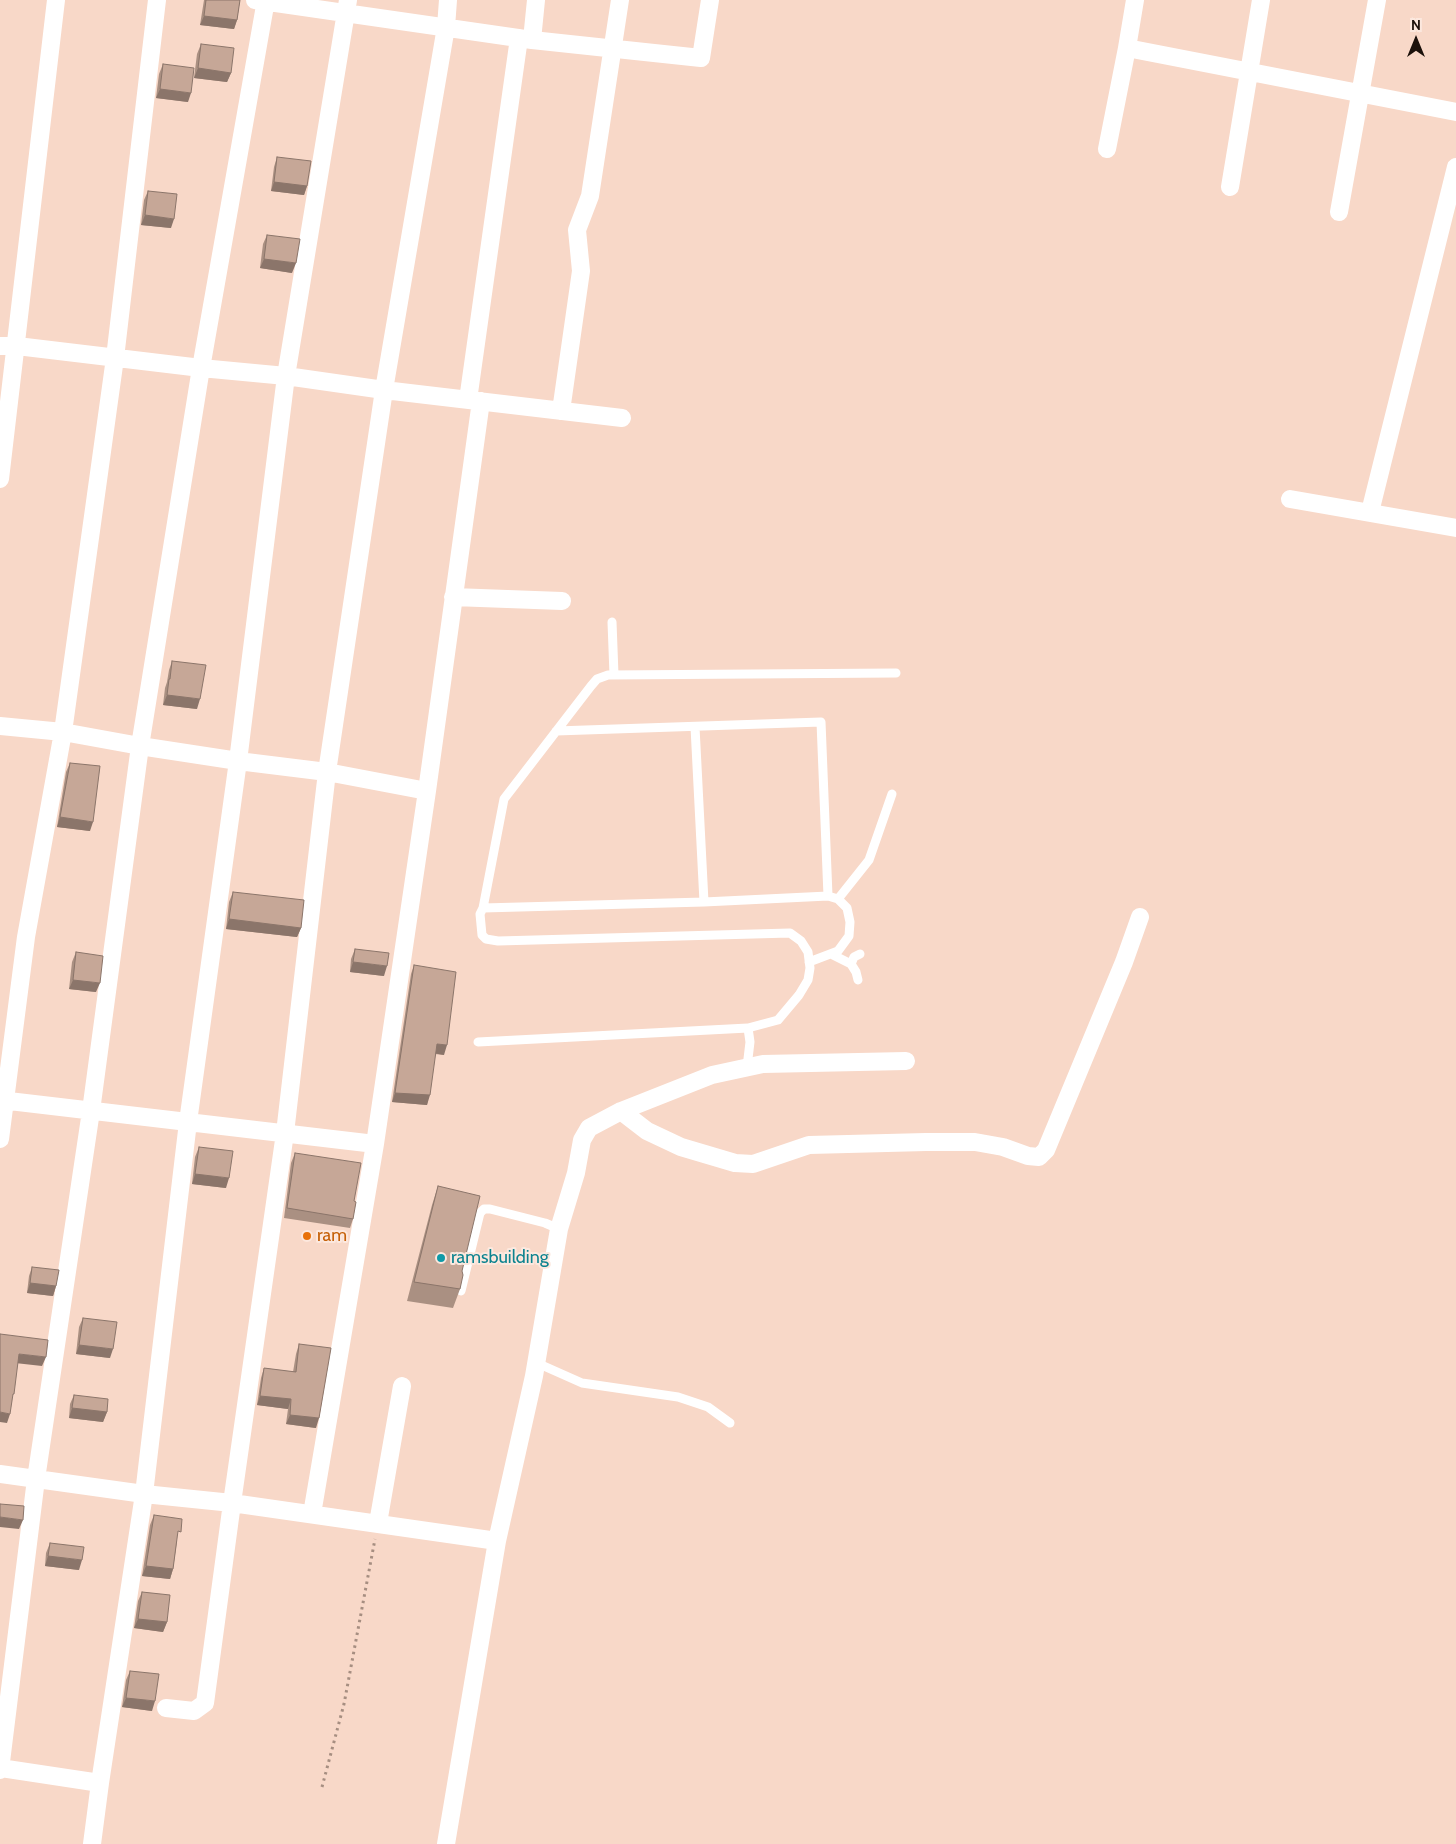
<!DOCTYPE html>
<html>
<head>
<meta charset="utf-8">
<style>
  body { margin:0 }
  #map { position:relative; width:1456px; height:1844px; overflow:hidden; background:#f8d8c8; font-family:Cabin,sans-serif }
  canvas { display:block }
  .north { position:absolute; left:1391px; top:15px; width:50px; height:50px; -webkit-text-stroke:4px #fce8de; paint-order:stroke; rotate:0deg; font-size:14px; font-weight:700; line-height:20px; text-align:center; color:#1c110b }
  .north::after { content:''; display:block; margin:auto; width:18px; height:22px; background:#1c110b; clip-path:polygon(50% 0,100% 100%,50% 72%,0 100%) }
</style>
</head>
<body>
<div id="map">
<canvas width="1456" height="1844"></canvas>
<div class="north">N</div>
</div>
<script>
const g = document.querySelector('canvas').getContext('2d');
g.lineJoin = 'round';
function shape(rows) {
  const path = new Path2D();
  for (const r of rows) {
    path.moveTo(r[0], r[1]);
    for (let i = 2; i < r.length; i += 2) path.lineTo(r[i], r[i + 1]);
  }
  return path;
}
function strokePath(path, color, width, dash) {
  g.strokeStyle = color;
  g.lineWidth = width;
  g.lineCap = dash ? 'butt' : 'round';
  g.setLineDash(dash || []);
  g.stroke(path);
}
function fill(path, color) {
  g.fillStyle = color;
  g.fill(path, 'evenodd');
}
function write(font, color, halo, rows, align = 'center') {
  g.font = font + ' Cabin,sans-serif';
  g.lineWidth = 4;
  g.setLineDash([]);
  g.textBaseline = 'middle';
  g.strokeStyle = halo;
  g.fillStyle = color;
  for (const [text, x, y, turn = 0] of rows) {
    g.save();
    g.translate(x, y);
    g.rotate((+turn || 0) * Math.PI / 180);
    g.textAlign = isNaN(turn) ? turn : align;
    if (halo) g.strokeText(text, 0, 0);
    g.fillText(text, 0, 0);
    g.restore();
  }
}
const path = shape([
  [322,1787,344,1704,375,1539]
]);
const lane = shape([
  [612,622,614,675],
  [695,727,704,902],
  [556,731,821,722,828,896],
  [838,899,869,860,892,794],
  [483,908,704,902,828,896,838,899,847,908,850,922,849,936,838,951,809,962],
  [831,954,851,964],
  [858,980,856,972,851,964,854,957,860,954],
  [478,1042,748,1028],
  [747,1067,750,1042,748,1028,778,1020,799,995,808,980,810,968,808,952,801,941,790,933,498,941,486,939,482,935,480,914,483,908,504,799,591,686,597,679,608,675,896,673],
  [461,1291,480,1213,484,1209,490,1209,545,1223,559,1229],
  [537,1363,582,1383,678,1397,708,1407,730,1423]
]);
const street = shape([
  [255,0,532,40,701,58,710,0],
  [532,40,536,0],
  [1127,48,1456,112],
  [1107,149,1127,48,1135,0],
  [1230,187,1261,0],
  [1339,212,1377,0],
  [0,346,17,346,201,368,286,376,384,390,622,418],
  [468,400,519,38],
  [561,411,581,271,577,230,590,196,620,0],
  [0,479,56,0],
  [1290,499,1456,528],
  [1370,512,1456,167],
  [453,597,562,601],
  [0,726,63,732,140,746,238,761,327,772,427,791],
  [0,1100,375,1144,427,791,481,401],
  [621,1111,647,1131,681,1147,735,1163,753,1164,809,1145,926,1142,975,1142,1003,1147,1028,1156,1039,1157,1046,1150,1124,962,1140,917],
  [0,1139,26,937,63,732,115,358,157,0],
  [0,1474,144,1494,232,1503,497,1541],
  [312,1514,375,1144],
  [378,1523,402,1386],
  [166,1708,194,1711,205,1703,232,1503,285,1133,327,772,384,390,446,27,448,0],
  [0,1768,100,1783],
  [0,1770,36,1479,91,1111,140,746,201,368,266,0],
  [92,1844,100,1783,144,1494,188,1122,238,761,286,376,348,0],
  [446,1844,497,1541,534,1376,559,1229,576,1173,582,1140,589,1128,621,1111,712,1075,763,1064,906,1061]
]);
const wall = shape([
  [204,0,240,0,237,20,234,29,200,25],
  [201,44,231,73,227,82,194,78,197,54],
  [163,64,188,102,156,98,159,74],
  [277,157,307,186,304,195,271,191,274,167],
  [148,191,171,228,141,225,144,200],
  [267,235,292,273,260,268,263,244],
  [172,661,197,709,163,705,165,688,167,682,169,670],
  [70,763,90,831,57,827,66,772],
  [233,892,301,928,297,937,226,929,229,902],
  [355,949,384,976,350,972,351,959],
  [76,952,96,992,69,989,72,962],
  [414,965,444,1055,435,1054,427,1105,392,1102,411,974],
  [199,1147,226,1188,192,1184,195,1157],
  [295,1153,354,1201,353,1219,350,1228,284,1218,291,1163],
  [438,1186,462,1271,460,1289,453,1308,407,1301,432,1205],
  [32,1267,56,1286,53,1296,27,1293,29,1276],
  [83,1318,110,1358,76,1354,79,1327],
  [299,1344,316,1428,286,1424,288,1409,257,1405,261,1378,264,1368,293,1372,296,1354],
  [74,1395,107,1412,103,1422,69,1418,70,1404],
  [154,1515,177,1541,173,1569,170,1579,142,1576,150,1525],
  [50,1543,79,1570,45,1566,46,1553],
  [142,1592,167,1622,163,1632,134,1628,138,1601],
  [130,1671,152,1711,122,1707,126,1680]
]);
const shadedWall = shape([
  [204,16,237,20,234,29,200,25],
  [198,68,231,73,227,82,194,78],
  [160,89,191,93,188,102,156,98],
  [274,182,307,186,304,195,271,191],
  [145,215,174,219,171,228,141,225],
  [264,259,296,263,292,273,260,268],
  [167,695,200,699,197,709,163,705],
  [60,817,93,822,90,831,57,827],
  [229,919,301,928,297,937,226,929],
  [353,962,387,966,384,976,350,972],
  [73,980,100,983,96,992,69,989],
  [437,1044,447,1045,444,1055,433,1053],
  [395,1093,430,1095,427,1105,392,1102],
  [195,1174,229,1178,226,1188,192,1184],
  [30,1283,56,1286,53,1296,27,1293],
  [79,1345,113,1349,110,1358,76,1354],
  [19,1354,46,1357,42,1366,15,1363],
  [260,1396,291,1399,288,1409,257,1405],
  [72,1408,107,1412,103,1422,69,1418],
  [0,1412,10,1414,7,1423,0,1422],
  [290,1415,319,1418,316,1428,286,1424],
  [0,1517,23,1520,19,1529,0,1527],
  [48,1556,82,1560,79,1570,45,1566],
  [146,1566,173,1569,170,1579,142,1576],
  [138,1619,167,1622,163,1632,134,1628],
  [126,1698,155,1701,152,1711,122,1707]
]);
const building = shape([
  [206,0,240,0,237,20,204,16,206,0],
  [201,44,234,48,231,73,198,68,201,44],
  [163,64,194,68,191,93,160,89,163,64],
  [277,157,311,161,307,186,274,182,277,157],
  [148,191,177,194,174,219,145,215,148,191],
  [267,235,300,239,296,263,264,259,267,235],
  [172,661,206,665,200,699,167,695,169,679,170,679,172,661],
  [70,763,100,766,93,822,60,817,70,763],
  [233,892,304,900,301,928,229,919,233,892],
  [355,949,389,953,387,966,353,962,355,949],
  [76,952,103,956,100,983,73,980,76,952],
  [414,965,456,972,447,1045,437,1044,430,1095,395,1093,414,965],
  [199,1147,233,1151,229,1178,195,1174,199,1147],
  [295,1153,361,1163,354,1201,356,1202,353,1219,287,1208,295,1153],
  [438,1186,480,1196,462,1271,463,1275,460,1289,414,1282,438,1186],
  [32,1267,59,1270,56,1286,30,1283,32,1267],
  [83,1318,117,1322,113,1349,79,1345,83,1318],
  [0,1334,48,1340,46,1357,19,1354,14,1394,13,1394,10,1414,0,1412,0,1334],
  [299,1344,331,1348,319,1418,290,1415,291,1399,260,1396,264,1368,296,1372,299,1344],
  [74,1395,108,1399,107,1412,72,1408,74,1395],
  [0,1504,24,1506,23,1520,0,1517,0,1504],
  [154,1515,182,1519,181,1532,178,1531,173,1569,146,1566,154,1515],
  [50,1543,84,1547,82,1560,48,1556,50,1543],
  [142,1592,170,1595,167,1622,138,1619,142,1592],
  [130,1671,159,1674,155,1701,126,1698,130,1671]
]);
const markers = [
  [307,1236,5,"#e8710a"],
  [441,1258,5,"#0f9aa8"]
];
const foodNames = [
  ["ram",317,1236]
];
const cultureNames = [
  ["ramsbuilding",451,1258]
];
strokePath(path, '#a68e81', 3, [2.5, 4]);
strokePath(lane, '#fff', 9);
strokePath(street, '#fff', 18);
fill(wall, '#aa9082');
fill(shadedWall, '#8b756a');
fill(building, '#c6a797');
strokePath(building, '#8b756a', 1);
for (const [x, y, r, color] of markers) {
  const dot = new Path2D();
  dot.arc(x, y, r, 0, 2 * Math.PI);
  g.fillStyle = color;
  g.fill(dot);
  strokePath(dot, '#fce8de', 2);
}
write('18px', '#c56008', '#fce8de', foodNames, 'left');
write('18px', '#0d838f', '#fce8de', cultureNames, 'left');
</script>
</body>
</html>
